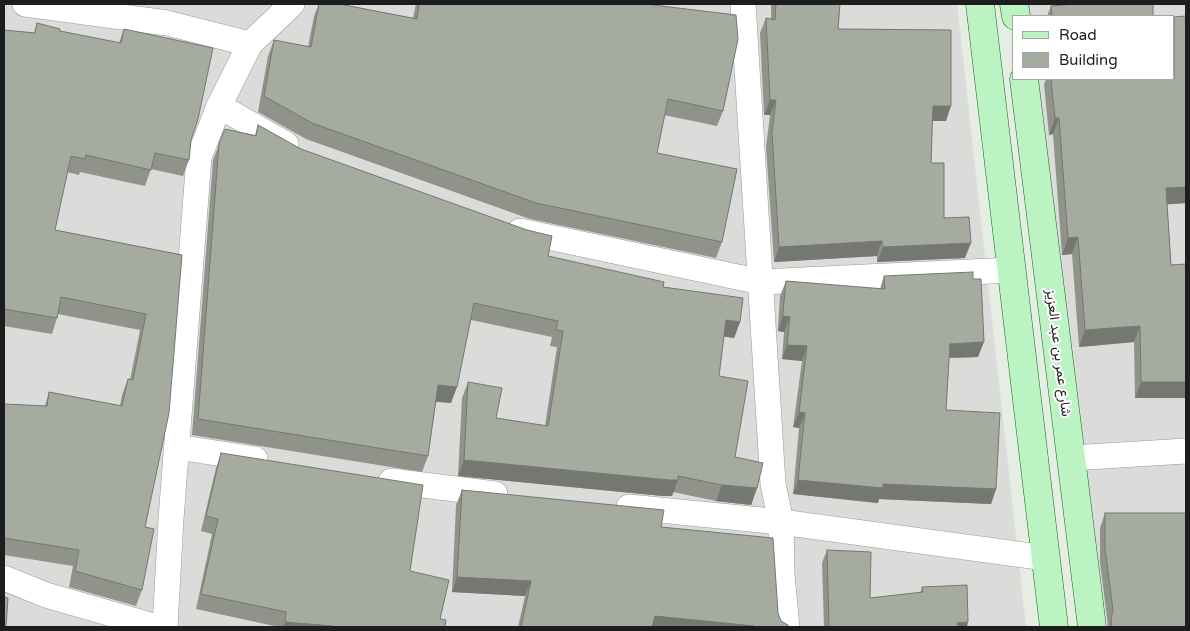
<!DOCTYPE html>
<html>
<head>
<meta charset="utf-8">
<style>
  body { margin:0 }
  #map { position:relative; width:1190px; height:631px; overflow:hidden; background:#e6ede3; font-family:"Varela Round",sans-serif }
  canvas { display:block }
  .frame { position:absolute; inset:0; border:5px solid #1d1d1d; pointer-events:none }
  .legend { position:absolute; left:1012px; top:15px; width:162px; height:65px; box-sizing:border-box; background:#fff; border:1px solid #a5a5a5; margin:0; padding:6px 9px; list-style:none; font-size:15px; color:#1d1d1d }
  .legend li { display:flex; align-items:center; gap:10px; height:25px }
  .legend b { width:25px; border:1px solid #a5a5a5 }
</style>
</head>
<body>
<div id="map">
<canvas width="1190" height="631"></canvas>
<div class="frame"></div>
<ul class="legend">
<li><b style="height:6px;background:#bcf3c3"></b>Road</li>
<li><b style="height:14px;background:#a6aba0"></b>Building</li>
</ul>
</div>
<script>
const g = document.querySelector('canvas').getContext('2d');
g.lineJoin = 'round';
function fill(path, color) {
  g.fillStyle = color;
  g.fill(path, 'evenodd');
}
function shape(rows) {
  const path = new Path2D();
  for (const r of rows) {
    path.moveTo(r[0], r[1]);
    for (let i = 2; i < r.length; i += 2) path.lineTo(r[i], r[i + 1]);
  }
  return path;
}
function strokePath(path, color, width, dash) {
  g.strokeStyle = color;
  g.lineWidth = width;
  g.lineCap = dash ? 'butt' : 'round';
  g.setLineDash(dash || []);
  g.stroke(path);
}
function write(font, color, halo, rows, align = 'center') {
  g.font = font + ' "Varela Round",Vazirmatn,sans-serif';
  g.lineWidth = 4;
  g.setLineDash([]);
  g.textBaseline = 'middle';
  g.strokeStyle = halo;
  g.fillStyle = color;
  for (const [text, x, y, turn = 0] of rows) {
    g.save();
    g.translate(x, y);
    g.rotate((+turn || 0) * Math.PI / 180);
    g.textAlign = isNaN(turn) ? turn : align;
    if (halo) g.strokeText(text, 0, 0);
    g.fillText(text, 0, 0);
    g.restore();
  }
}
const residential = shape([
  [4,4,957,4,1026,627,4,627],
  [1022,4,1186,4,1186,627,1100,627,1032,79,1174,79,1174,16,1024,16]
]);
const street = shape([
  [25,4,167,23,250,44],
  [743,4,773,484,781,522,782,575,787,627],
  [219,106,286,144],
  [520,231,761,282,1012,270],
  [177,447,255,459],
  [1071,458,1186,451],
  [391,481,495,494],
  [629,507,781,522,1046,558],
  [4,578,46,595,157,627],
  [165,627,171,519,199,157,219,106,250,44,292,4]
]);
const secondary = shape([
  [980,4,1054,627],
  [1014,4,1016,16],
  [1024,79,1092,627]
]);
const wall = shape([
  [319,4,339,4,413,18,416,4,645,4,723,111,717,126,664,115,657,153,722,242,716,258,530,219,306,139,258,112,268,56,274,40,308,47,314,16],
  [771,4,840,4,838,29,946,121,932,121,931,163,944,218,965,258,877,262,877,256,774,262,766,147,770,115,764,115,760,33,766,18,771,19],
  [1051,6,1153,16,1047,16],
  [1186,16,1186,203,1167,204,1171,265,1186,264,1186,398,1135,398,1134,342,1079,347,1072,254,1062,255,1053,134,1049,135,1044,84,1046,79,1174,79],
  [37,23,60,31,119,43,124,29,191,140,189,160,183,176,151,169,145,186,80,172,79,175,67,172,55,230,182,255,145,527,142,590,136,606,69,587,73,566,4,555,4,404,45,406,49,392,120,406,122,395,128,379,130,380,140,330,58,314,57,318,52,334,4,326,4,30,34,33],
  [258,125,301,149,548,256,663,287,740,322,734,338,724,336,719,376,735,457,757,488,751,505,716,501,673,492,672,496,663,496,458,476,462,398,468,382,496,418,545,426,557,347,550,346,552,337,471,320,451,403,436,402,428,456,422,472,192,435,213,160,225,129,255,135],
  [884,276,978,357,949,358,946,410,996,489,991,504,879,499,878,503,793,494,799,428,793,427,802,361,782,359,784,332,778,331,778,328,780,296,786,281,880,289],
  [221,453,410,571,445,627,279,627,196,609,212,534,201,531,216,468],
  [462,490,661,527,778,613,781,621,788,627,518,627,525,596,452,592,456,505],
  [1105,513,1186,627,1107,627,1108,625,1100,563,1100,528],
  [827,550,870,598,920,593,922,587,967,627,824,627,822,563]
]);
const shadedWall = shape([
  [770,100,776,100,770,115,764,115],
  [933,106,951,106,946,121,928,121],
  [1055,118,1059,118,1053,134,1049,135],
  [1186,187,1186,203,1159,205,1166,188],
  [1078,237,1072,254,1062,255,1068,238],
  [882,241,877,256,774,262,779,247],
  [971,243,965,258,877,262,883,247],
  [783,316,790,317,784,332,778,331],
  [726,320,740,322,734,338,720,336],
  [1140,326,1134,342,1079,347,1085,330],
  [984,342,978,357,944,358,950,344],
  [787,345,807,346,802,361,782,359],
  [1141,382,1186,382,1186,398,1135,398],
  [438,385,457,387,451,403,433,401],
  [799,412,805,413,799,428,793,427],
  [464,460,678,480,672,496,663,496,458,476],
  [798,480,883,484,996,489,991,504,879,499,878,503,793,494],
  [722,485,757,488,751,505,716,501],
  [457,577,531,581,525,596,452,592],
  [655,616,754,626,754,627,651,627],
  [285,622,333,626,332,627,283,627],
  [968,622,967,627,955,627,957,623]
]);
const building = shape([
  [319,4,339,4,417,19,419,4,645,4,736,15,738,39,723,111,668,99,657,153,737,169,722,242,536,203,312,123,264,96,274,40,311,47,319,4],
  [776,4,840,4,838,29,951,30,951,106,933,106,931,163,944,163,944,218,969,217,971,243,883,247,882,241,779,247,772,132,776,100,770,100,766,18,775,20,776,4],
  [1075,4,1153,4,1153,16,1052,16,1051,6,1075,4],
  [1186,16,1186,187,1166,188,1171,265,1186,264,1186,382,1141,382,1140,326,1085,330,1078,237,1068,238,1059,118,1055,118,1051,79,1174,79,1174,17,1186,16],
  [37,23,60,29,60,31,121,43,124,29,213,48,198,119,191,140,189,160,155,153,151,170,86,155,85,159,71,156,55,230,182,255,169,413,145,527,154,529,142,590,75,571,79,550,4,538,4,404,47,406,49,392,122,406,128,379,133,380,146,314,61,297,57,318,4,309,4,30,35,33,37,23],
  [258,125,301,149,527,230,552,236,548,256,664,282,663,287,743,298,740,322,726,320,719,376,748,381,735,457,763,463,757,488,722,485,678,476,678,480,669,480,464,460,468,382,502,388,496,418,548,426,563,331,556,330,558,321,474,303,457,387,438,385,428,456,198,419,219,144,225,129,256,136,258,125],
  [973,272,973,279,981,279,984,342,950,344,946,410,1000,413,996,489,883,484,883,488,798,480,805,413,799,412,807,346,787,345,790,317,783,316,783,313,786,281,885,289,884,276,973,272],
  [221,453,423,485,410,571,449,580,440,619,446,620,445,627,333,627,333,626,285,622,286,612,201,594,218,519,206,516,221,453],
  [462,490,664,510,661,527,773,538,778,613,781,621,788,625,788,627,754,627,754,626,655,616,652,627,521,627,531,581,457,577,462,490],
  [1105,513,1186,513,1186,627,1112,627,1111,619,1113,610,1105,548,1105,513],
  [827,550,871,552,870,598,923,592,922,587,967,585,968,622,957,623,958,627,829,627,827,550],
  [4,597,8,598,6,627,4,627,4,597]
]);
const streetNames = [
  ["شارع عمر بن عبد العزيز",1058,353,83]
];
fill(residential, '#dbdbda');
strokePath(street, '#9a9a9a', 26);
strokePath(secondary, '#0f6820', 29);
strokePath(street, '#fff', 25);
strokePath(secondary, '#bcf3c3', 28);
fill(wall, '#8f938a');
fill(shadedWall, '#747870');
fill(building, '#a6aba0');
strokePath(building, '#747870', 1);
write('14px', '#1d1d1d', '#fff', streetNames);
</script>
</body>
</html>
